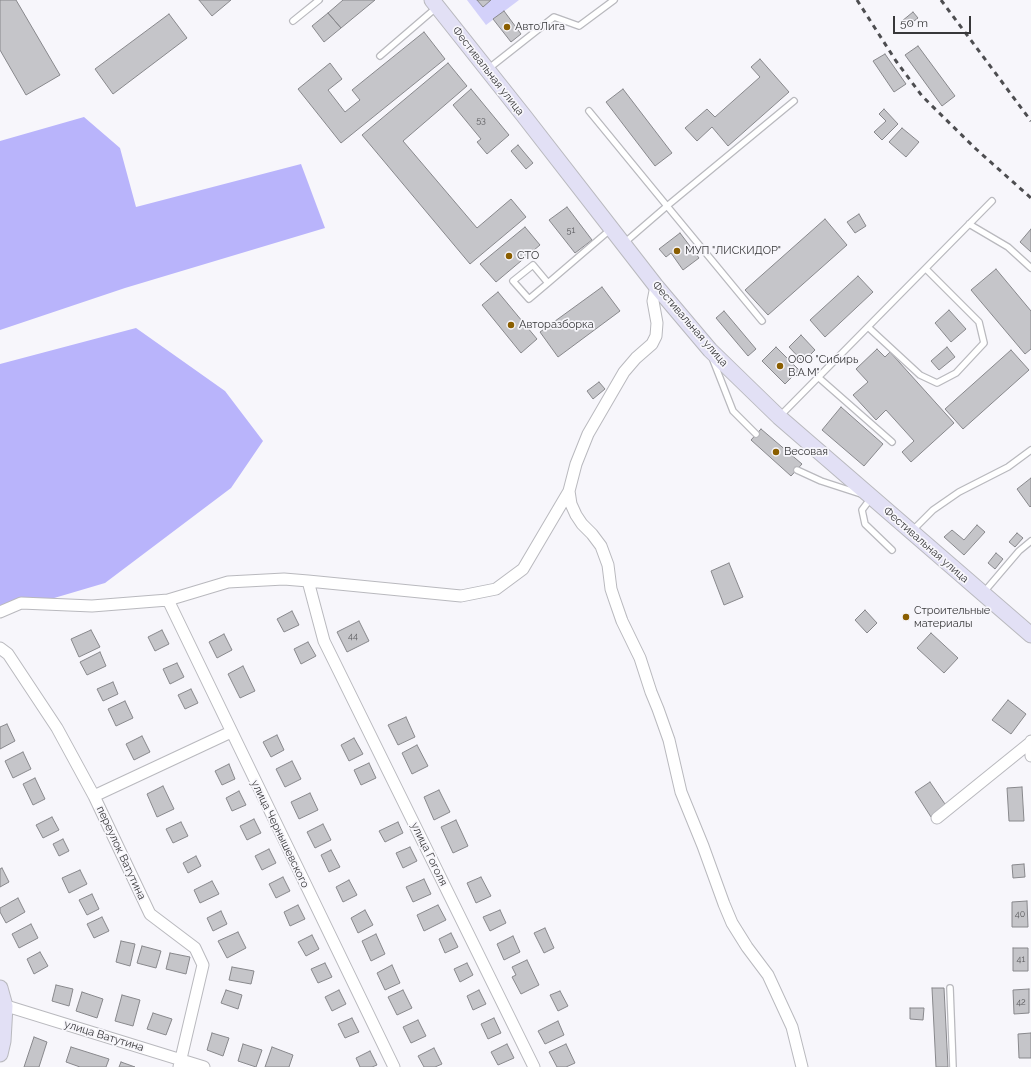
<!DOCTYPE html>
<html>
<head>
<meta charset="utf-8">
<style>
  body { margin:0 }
  #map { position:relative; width:1031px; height:1067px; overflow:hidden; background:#f7f6fb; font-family:Raleway,sans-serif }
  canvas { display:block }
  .scale { position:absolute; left:893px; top:16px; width:78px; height:18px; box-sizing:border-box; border:2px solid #38383a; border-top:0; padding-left:5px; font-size:12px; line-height:14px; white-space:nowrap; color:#38383a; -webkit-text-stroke:3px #f7f6fb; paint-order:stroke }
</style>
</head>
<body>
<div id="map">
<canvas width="1031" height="1067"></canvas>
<div class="scale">50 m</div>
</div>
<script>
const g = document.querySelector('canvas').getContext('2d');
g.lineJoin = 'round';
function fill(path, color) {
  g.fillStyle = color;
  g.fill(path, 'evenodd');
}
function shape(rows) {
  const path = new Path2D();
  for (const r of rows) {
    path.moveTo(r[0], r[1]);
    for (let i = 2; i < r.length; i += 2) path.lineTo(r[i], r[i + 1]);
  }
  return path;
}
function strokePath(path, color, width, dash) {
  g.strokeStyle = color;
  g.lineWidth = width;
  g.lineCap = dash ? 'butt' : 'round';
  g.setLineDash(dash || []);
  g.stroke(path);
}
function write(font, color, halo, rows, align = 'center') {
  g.font = font + ' Raleway,sans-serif';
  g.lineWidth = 3.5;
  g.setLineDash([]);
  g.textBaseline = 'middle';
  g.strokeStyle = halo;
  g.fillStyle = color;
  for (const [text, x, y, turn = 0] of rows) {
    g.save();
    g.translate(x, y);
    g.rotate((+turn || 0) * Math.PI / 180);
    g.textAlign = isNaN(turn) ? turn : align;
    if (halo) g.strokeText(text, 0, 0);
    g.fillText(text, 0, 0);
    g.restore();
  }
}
const green = shape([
  [467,0,519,0,486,25]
]);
const forest = shape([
  [84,117,120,148,136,207,301,164,325,228,125,288,0,330,0,141],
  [136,328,225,391,263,441,231,488,105,583,0,614,0,364]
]);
const building = shape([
  [0,0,16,0,60,75,26,95,0,50,0,0],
  [199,0,231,0,212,16,199,0],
  [343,0,375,0,341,28,328,13,343,0],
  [477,0,491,0,483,7,477,0],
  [504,11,521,34,511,42,493,19,504,11],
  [913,12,918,18,906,27,902,21,913,12],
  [328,13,341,28,324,42,312,26,328,13],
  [169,14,187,38,113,94,95,69,169,14],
  [424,32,445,59,341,143,298,89,330,63,342,79,328,90,345,112,360,100,352,90,424,32],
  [918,46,955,96,942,106,905,55,918,46],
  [885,54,906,84,894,92,873,61,885,54],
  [760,59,789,92,728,146,712,127,697,141,685,128,707,109,715,117,760,77,751,67,760,59],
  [448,63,467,86,403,141,477,228,511,199,526,217,470,264,362,135,448,63],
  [471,89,509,135,487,154,477,142,481,139,453,105,471,89],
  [623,89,672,153,655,166,606,102,623,89],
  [884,109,898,124,882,140,874,132,886,121,879,114,884,109],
  [902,128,919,142,906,157,889,142,902,128],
  [518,145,533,163,526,169,511,151,518,145],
  [567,207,592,240,575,253,549,220,567,207],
  [859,214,866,226,855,233,847,222,859,214],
  [825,219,847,245,768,315,745,290,825,219],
  [525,227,540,245,496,282,480,264,525,227],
  [1031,229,1031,252,1020,242,1031,229],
  [680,233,699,258,683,270,671,253,666,257,659,249,680,233],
  [996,269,1031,311,1031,349,1025,354,971,290,996,269],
  [858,276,873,292,825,337,810,320,858,276],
  [602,287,620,311,558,357,540,332,602,287],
  [498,292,537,339,521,353,482,305,498,292],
  [949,310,966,329,951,342,935,323,949,310],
  [724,311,756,349,748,356,716,318,724,311],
  [801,335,815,350,803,362,789,347,801,335],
  [776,347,799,370,785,384,762,361,776,347],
  [947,347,955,357,939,370,931,361,947,347],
  [877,349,885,357,890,352,954,423,911,462,902,452,914,441,886,410,876,420,853,395,868,382,856,369,877,349],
  [1011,350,1029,370,963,429,945,409,1011,350],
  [599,382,605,389,593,399,587,391,599,382],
  [841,407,883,444,864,466,822,430,841,407],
  [761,429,802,464,791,476,751,440,761,429],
  [1031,478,1031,506,1030,507,1017,489,1031,478],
  [977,525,985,532,964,555,944,537,952,530,964,540,977,525],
  [1017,533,1023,538,1015,547,1009,542,1017,533],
  [996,553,1003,559,995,569,988,563,996,553],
  [729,563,743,597,724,605,711,571,729,563],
  [865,610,877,623,867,633,855,620,865,610],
  [292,611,299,625,284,632,277,619,292,611],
  [359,621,369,641,347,652,337,632,359,621],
  [91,630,100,647,79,657,71,639,91,630],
  [162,630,169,644,155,651,148,637,162,630],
  [931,633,958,658,944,673,917,648,931,633],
  [224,634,232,650,217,658,209,642,224,634],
  [308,642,316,656,301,664,294,649,308,642],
  [100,652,106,666,87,675,80,662,100,652],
  [177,663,184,677,170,684,163,669,177,663],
  [243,666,255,691,240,698,228,674,243,666],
  [113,682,118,694,103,701,97,689,113,682],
  [191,689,198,703,185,709,178,695,191,689],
  [1008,700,1026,714,1011,734,992,720,1008,700],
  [125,701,133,718,116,726,108,709,125,701],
  [406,717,415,737,398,745,388,725,406,717],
  [7,724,15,741,0,749,0,727,7,724],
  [277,735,284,750,271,757,263,742,277,735],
  [142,736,150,752,134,760,126,744,142,736],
  [354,738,363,754,349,761,341,745,354,738],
  [417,745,428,766,412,774,402,753,417,745],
  [23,752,31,769,13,778,5,761,23,752],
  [292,761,301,779,285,787,276,769,292,761],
  [369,763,376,778,361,785,354,770,369,763],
  [229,764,235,779,222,785,215,771,229,764],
  [35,778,45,799,33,805,23,784,35,778],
  [930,782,947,807,931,817,915,792,930,782],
  [163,786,174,809,157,817,147,794,163,786],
  [1022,787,1024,821,1009,821,1007,788,1022,787],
  [439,790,450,812,434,820,424,797,439,790],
  [239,791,246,805,232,811,226,798,239,791],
  [310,793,318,810,299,819,291,802,310,793],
  [52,817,59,830,43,838,36,825,52,817],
  [254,819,261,833,247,840,240,826,254,819],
  [456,820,468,846,453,853,441,827,456,820],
  [181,822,188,836,173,843,166,829,181,822],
  [398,822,403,833,385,842,379,831,398,822],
  [323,824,331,840,315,848,307,832,323,824],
  [63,839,69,851,59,856,53,844,63,839],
  [410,847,417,861,403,868,396,853,410,847],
  [269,849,276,863,262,870,255,856,269,849],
  [331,850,340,867,329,872,321,855,331,850],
  [196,856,201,866,188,873,183,863,196,856],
  [1024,864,1025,877,1013,878,1012,865,1024,864],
  [2,868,9,882,0,887,0,869,2,868],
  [80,870,87,884,69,893,62,878,80,870],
  [283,877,290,891,276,898,269,884,283,877],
  [481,877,491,896,476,903,467,883,481,877],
  [424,879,431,894,413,902,406,887,424,879],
  [349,880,357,895,343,902,336,887,349,880],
  [212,881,219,894,200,903,194,890,212,881],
  [92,894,99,909,87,915,79,900,92,894],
  [18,898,25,912,6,923,0,912,0,908,18,898],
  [1027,901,1028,927,1012,927,1012,902,1027,901],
  [298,905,305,919,290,926,284,912,298,905],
  [438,905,446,920,424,931,417,915,438,905],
  [365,910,373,925,358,933,351,918,365,910],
  [500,910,506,923,490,931,483,917,500,910],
  [221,911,227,924,213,931,207,918,221,911],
  [102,917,109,931,94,938,87,924,102,917],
  [31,924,38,938,19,948,12,934,31,924],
  [545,928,554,948,544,953,534,933,545,928],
  [238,932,246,948,227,958,218,941,238,932],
  [451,933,458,947,445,953,439,939,451,933],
  [376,934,385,954,371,961,362,941,376,934],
  [312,935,319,949,306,956,298,942,312,935],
  [513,936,520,952,504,960,497,944,513,936],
  [121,941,135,944,130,966,116,962,121,941],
  [142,946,161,951,156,968,137,963,142,946],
  [1013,948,1028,948,1028,971,1013,971,1013,948],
  [40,952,48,966,34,974,27,959,40,952],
  [170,953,190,957,186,974,166,969,170,953],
  [527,960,539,985,521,994,512,977,516,975,512,967,527,960],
  [325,963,332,977,318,983,311,969,325,963],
  [467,963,473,975,460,982,454,969,467,963],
  [392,965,400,983,385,990,377,973,392,965],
  [232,967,254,971,251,984,229,980,232,967],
  [56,985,73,989,69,1006,52,1001,56,985],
  [932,988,944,988,948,1067,936,1067,932,988],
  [1029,989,1029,1013,1014,1014,1013,990,1029,989],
  [226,990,242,995,238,1009,221,1003,226,990],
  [339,990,346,1004,332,1011,325,997,339,990],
  [403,990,412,1008,397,1015,388,997,403,990],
  [479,990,486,1004,473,1010,467,996,479,990],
  [560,991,568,1006,558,1011,550,995,560,991],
  [82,992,103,999,97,1018,76,1011,82,992],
  [122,995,140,1000,133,1026,115,1021,122,995],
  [910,1008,924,1008,923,1020,910,1019,910,1008],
  [153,1013,172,1019,166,1035,147,1029,153,1013],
  [352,1018,359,1032,345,1038,338,1024,352,1018],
  [494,1018,501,1033,488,1039,481,1024,494,1018],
  [418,1020,426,1036,411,1043,403,1027,418,1020],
  [558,1021,564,1035,545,1044,538,1031,558,1021],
  [212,1033,229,1038,223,1056,207,1050,212,1033],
  [1031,1033,1031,1058,1019,1058,1018,1034,1031,1033],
  [34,1037,47,1042,39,1067,24,1067,34,1037],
  [243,1044,262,1050,256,1067,238,1061,243,1044],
  [507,1044,514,1058,498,1065,491,1052,507,1044],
  [566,1044,575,1063,566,1067,557,1067,549,1052,566,1044],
  [71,1047,109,1059,106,1067,80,1067,66,1062,71,1047],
  [272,1047,293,1055,289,1067,265,1067,272,1047],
  [434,1048,442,1064,435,1067,424,1067,418,1056,434,1048],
  [370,1051,377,1065,372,1067,360,1067,356,1058,370,1051],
  [121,1062,135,1067,119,1067,121,1062]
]);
const lane = shape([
  [293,21,319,0],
  [380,56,437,7],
  [488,69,554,17,579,26,614,0],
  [589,111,667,206,623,244],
  [969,224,1008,247,1031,268],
  [548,283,533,265,513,281,529,299,548,283,611,229],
  [762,321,667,206,794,101],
  [868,327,920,375,937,383,956,373,984,343,979,322,926,269],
  [713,360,733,411,756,434],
  [818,377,892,442],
  [779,417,992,201],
  [797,470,821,481,861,494],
  [871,498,862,510,865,524,892,550],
  [912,531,933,510,959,492,1008,467,1031,450],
  [984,592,1019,551,1031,541],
  [950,988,953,1067]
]);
const street = shape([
  [656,286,653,301,657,323,656,336,652,344,636,358,624,372,588,434,576,464,569,491,571,504,576,515,582,524,592,534,601,546,608,565,611,589,614,598,622,621,640,658,651,692,658,709,669,740,681,792,703,846,724,904,732,923,747,947,768,975,792,1027,802,1067],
  [308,581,461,596,496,589,523,569,569,491],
  [168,600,394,1067],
  [0,612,21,603,92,606,168,600,228,582,284,579,308,581,324,641,534,1067],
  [0,648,8,654,57,728,94,796,150,914,195,948,203,965,179,1067],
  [1031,741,1031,756],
  [94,796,231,732],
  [937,818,1031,742],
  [0,1004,204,1067]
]);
const secondary = shape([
  [432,0,524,116,656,286,710,350,779,417,1031,635],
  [0,988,5,1006,3,1041,0,1054]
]);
const rail = shape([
  [857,0,896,61,922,96,976,149,1031,198],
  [941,0,1031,121]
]);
const markers = [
  [507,27,4,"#8a5e00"],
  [677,251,4,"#8a5e00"],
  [509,256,4,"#8a5e00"],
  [511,325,4,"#8a5e00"],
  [780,366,4,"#8a5e00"],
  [776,452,4,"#8a5e00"],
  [906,617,4,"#8a5e00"]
];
const numberNames = [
  ["53",481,120],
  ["51",571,230],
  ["44",353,636],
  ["40",1020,914],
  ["41",1021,959],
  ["42",1021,1002]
];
const poiNames = [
  ["АвтоЛига",515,27],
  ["МУП \"ЛИСКИДОР\"",685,251],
  ["СТО",517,256],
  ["Авторазборка",519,325],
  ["ООО \"Сибирь",788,360],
  ["В.А.М\"",788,373],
  ["Весовая",784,452],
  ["Строительные",914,611],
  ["материалы",914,624]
];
const streetNames = [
  ["Фестивальная улица",488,71,52],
  ["Фестивальная улица",690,324,49],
  ["Фестивальная улица",926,545,41],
  ["улица Чернышевского",280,834,64],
  ["переулок Ватутина",121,853,65],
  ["улица Гоголя",429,854,64],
  ["улица Ватутина",104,1036,17]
];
fill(green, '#d3d1fa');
fill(forest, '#b9b4fb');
fill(building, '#c5c5c9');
strokePath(building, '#88888c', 1);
strokePath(lane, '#b9b9be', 8);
strokePath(street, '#b9b9be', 13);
strokePath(secondary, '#b9b9be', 17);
strokePath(lane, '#fff', 5.5);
strokePath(street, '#fff', 11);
strokePath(secondary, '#e2e0f5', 15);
strokePath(rail, '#4d4d50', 3, [5, 5]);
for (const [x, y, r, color] of markers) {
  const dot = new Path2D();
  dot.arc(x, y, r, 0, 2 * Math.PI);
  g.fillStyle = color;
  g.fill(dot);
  strokePath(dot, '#f7f6fb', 1.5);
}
write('9px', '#5b5b5e', null, numberNames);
write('11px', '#38383a', '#f7f6fb', poiNames, 'left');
write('11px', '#38383a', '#f7f6fb', streetNames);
</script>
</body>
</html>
